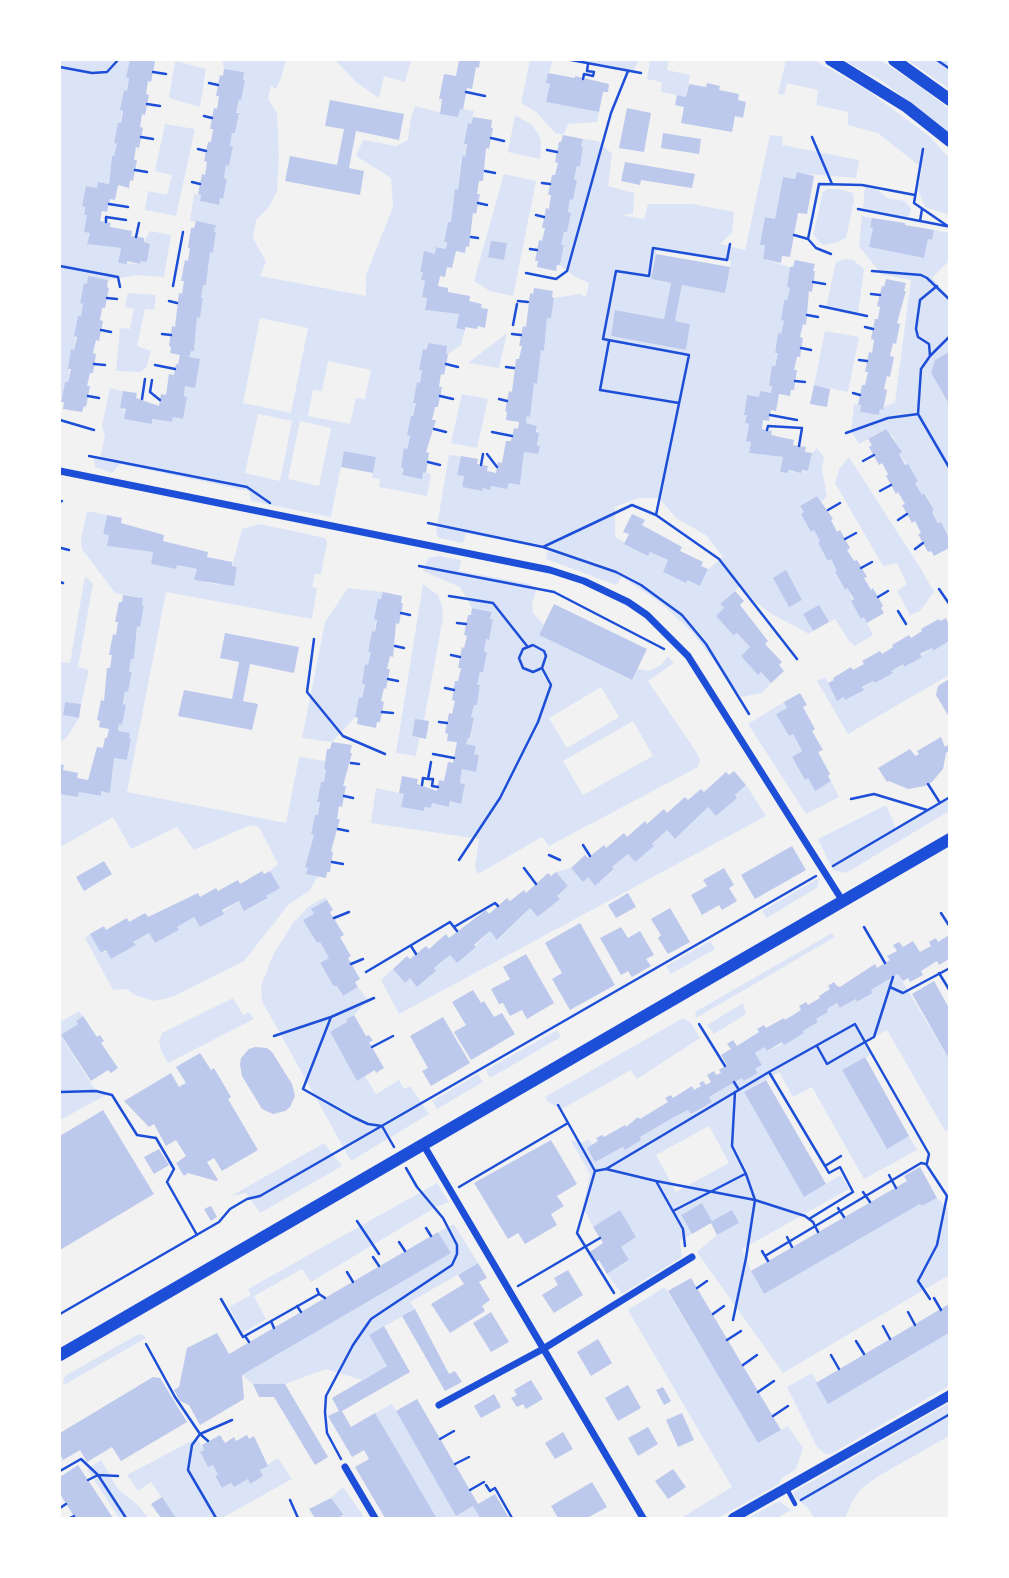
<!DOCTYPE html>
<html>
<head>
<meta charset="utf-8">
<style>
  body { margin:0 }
  #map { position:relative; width:1009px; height:1578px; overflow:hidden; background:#f2f2f2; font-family:Figtree,sans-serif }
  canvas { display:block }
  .frame { position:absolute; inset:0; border:61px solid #fff; pointer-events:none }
</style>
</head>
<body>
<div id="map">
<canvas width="1009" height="1578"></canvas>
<div class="frame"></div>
</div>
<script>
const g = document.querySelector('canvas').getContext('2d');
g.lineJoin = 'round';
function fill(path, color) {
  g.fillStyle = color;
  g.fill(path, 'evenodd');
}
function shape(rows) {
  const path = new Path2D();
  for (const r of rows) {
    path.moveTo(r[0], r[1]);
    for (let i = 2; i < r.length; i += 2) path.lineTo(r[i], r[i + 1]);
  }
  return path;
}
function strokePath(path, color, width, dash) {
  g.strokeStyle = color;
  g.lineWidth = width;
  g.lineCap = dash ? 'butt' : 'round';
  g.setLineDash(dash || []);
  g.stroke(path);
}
const green = shape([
  [60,60,130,60,127,77,129,78,127,91,124,90,121,123,118,123,114,143,117,144,114,156,112,156,109,184,99,182,97,188,86,186,82,206,85,207,84,214,87,215,90,233,88,244,121,248,119,263,139,264,140,261,147,262,150,244,144,242,150,231,171,235,164,277,137,275,108,280,88,276,87,284,84,283,80,303,83,304,81,316,78,316,74,350,71,350,68,382,65,382,60,404],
  [222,60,286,60,281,78,276,89,271,86,268,99,277,113,279,157,277,191,269,207,256,220,253,238,266,262,260,276,366,296,366,275,393,207,391,178,356,156,363,140,396,146,408,140,411,118,415,106,458,117,460,109,474,111,471,124,468,124,465,157,461,157,458,190,455,190,451,222,448,222,444,241,447,242,446,249,437,247,435,254,424,252,420,271,423,272,421,280,425,281,422,297,427,298,425,310,459,314,456,328,465,330,461,345,448,354,446,354,447,346,427,343,420,370,422,370,420,383,417,383,413,402,416,403,407,435,410,436,401,468,404,469,402,475,423,472,431,474,427,496,379,487,380,479,372,478,376,457,344,451,331,517,251,501,249,491,120,464,112,473,95,467,94,459,100,459,105,436,102,426,110,388,123,391,120,408,152,423,152,419,171,422,173,417,183,419,187,397,184,396,189,357,191,351,194,351,197,317,200,318,203,299,201,298,203,285,206,285,210,252,213,252,216,233,214,232,215,224,190,221,194,194,201,195,200,201,218,205,220,198,222,199,227,179,224,178,226,165,229,165,232,146,230,146,232,133,235,133,239,113,236,112,245,80,243,80,244,72,224,69],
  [260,318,308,328,291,413,243,403],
  [328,361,371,370,365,399,356,398,350,424,308,416,313,390,322,391],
  [258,414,292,421,280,481,245,473],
  [300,421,331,428,319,486,288,479],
  [335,60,411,60,405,82,384,76,379,98,357,83],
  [530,60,553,60,546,82,550,84,547,102,599,112,597,122,568,124,563,135,555,133,536,112,521,103],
  [571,60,639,60,633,71],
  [650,60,669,60,667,70,690,75,686,97,661,92,662,82,647,79],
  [786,60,814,60,867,90,929,136,949,158,949,215,925,207,918,190,922,168,878,133,848,125,848,112,816,105,818,90,787,83,784,95,778,94],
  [843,60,880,60,917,84,949,109,949,132,882,81],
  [908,60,949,60,949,89],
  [175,61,206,69,200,107,169,98],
  [515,115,532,125,539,135,541,142,540,159,508,152],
  [165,124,195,129,176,216,145,210,148,191,167,195,172,175,155,171],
  [770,135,783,136,782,145,859,160,856,178,797,173,795,179,783,177,775,219,765,217,761,245,765,245,763,259,790,267,787,287,790,288,787,300,784,300,781,320,784,321,781,334,778,333,775,352,778,353,769,385,772,386,771,393,760,391,759,397,747,395,744,415,747,415,745,423,749,424,746,440,751,442,749,453,783,457,780,472,808,471,812,453,817,448,824,457,822,470,827,496,821,502,817,496,800,506,804,512,801,514,811,531,814,530,820,541,818,543,828,560,831,559,837,571,835,573,844,589,847,588,861,618,864,617,873,635,855,646,849,641,835,619,829,622,803,614,813,631,809,634,772,614,754,601,741,585,720,604,724,608,716,616,733,635,737,633,750,647,759,674,761,672,771,683,762,693,741,697,693,633,661,603,622,577,616,585,546,559,548,549,466,533,463,543,439,538,436,532,449,455,461,456,457,474,464,476,462,487,482,491,483,488,490,489,491,486,507,489,509,483,520,485,524,452,538,454,537,426,526,423,527,416,530,416,534,383,537,383,541,350,544,350,547,318,551,318,554,298,580,294,586,297,589,283,574,276,560,265,564,246,561,245,564,232,567,232,568,212,570,199,573,199,577,180,574,179,577,166,580,167,583,147,581,146,583,139,598,141,612,154,608,186,634,193,633,214,621,215,644,219,648,204,692,204,734,212,732,233,720,244,745,250],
  [657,249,731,261,725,293,682,285,675,321,690,324,686,350,611,336,616,310,664,319,671,283,651,279],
  [639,498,659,498,676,518,706,535,723,557,708,569,700,586,687,580,685,582,663,572,668,560,650,552,647,555,615,537,615,507],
  [504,174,536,181,513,296,490,291,474,281],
  [865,187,878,190,887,198,905,201,911,209,909,215,906,217,863,208],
  [827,189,839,189,853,193,854,200,846,238,835,243,823,245,813,235,823,192],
  [862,216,872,218,870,227,873,228,870,247,924,258,928,239,932,240,934,230,949,233,949,261,932,278,949,297,949,352,936,360,931,373,949,404,949,538,932,512,934,510,925,493,922,495,915,483,918,481,899,454,901,452,892,435,889,435,885,429,859,444,851,431,854,404,861,405,860,412,879,415,880,409,895,402,911,280,881,274,859,246],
  [845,259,853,260,864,269,858,314,826,307,836,262],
  [128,293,156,295,154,310,145,309,137,346,151,351,146,368,140,372,116,371,120,328,130,329,134,309,125,307],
  [825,331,859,337,848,392,814,385],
  [507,333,499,368,468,363],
  [462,394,488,399,477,448,451,443],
  [849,457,921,569,934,592,920,611,910,615,897,591,907,584,897,563,883,566,835,483,839,469],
  [87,511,107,515,103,533,109,535,108,546,153,552,151,564,176,569,177,565,197,569,195,580,219,585,220,583,234,585,237,567,232,566,242,529,260,524,325,538,327,542,321,574,315,574,312,587,317,588,312,619,166,592,127,792,286,823,299,757,325,761,324,769,326,770,324,782,321,782,317,801,320,802,318,815,315,815,311,834,314,835,305,867,308,868,307,874,318,876,309,891,289,904,244,961,172,997,154,1001,137,996,126,989,113,990,85,938,90,934,101,953,135,945,133,942,149,933,155,943,179,930,177,927,194,917,200,927,239,901,245,911,267,899,266,896,279,888,270,871,278,864,259,827,250,825,194,850,177,827,131,849,113,817,60,847,60,794,78,797,79,792,100,796,101,791,110,792,114,758,127,760,131,740,129,738,129,733,118,731,119,724,122,725,125,691,128,691,132,673,129,672,131,659,134,659,137,626,140,626,144,607,142,606,143,598,115,593,82,549,81,539],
  [439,556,461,560,459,571,530,584,537,588,532,604,533,613,544,625,539,635,631,680,637,669,650,671,662,664,668,656,674,663,648,681,697,753,700,760,698,767,549,846,542,837,478,874,475,867,479,839,371,823,376,788,404,794,402,807,424,811,425,807,431,808,432,803,449,807,450,801,461,803,465,784,460,783,462,769,476,771,479,755,474,754,475,746,466,744,468,738,471,738,474,718,471,717,474,705,477,704,480,686,477,685,480,672,483,672,486,652,484,652,486,639,488,640,492,612,472,608,460,587,423,571,428,558],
  [601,687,619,717,567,748,549,718],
  [633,721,653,756,583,795,563,761],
  [85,576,93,584,78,667,89,670,81,704,65,702,63,715,79,718,67,737,60,742,60,662,70,663],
  [423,584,438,595,442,606,443,618,424,720,415,720,412,736,419,738,416,756,396,753],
  [348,588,383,592,381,599,378,599,375,632,372,632,368,651,371,652,368,665,365,665,362,684,365,685,362,698,359,698,355,717,332,742,302,738,325,622],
  [949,641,949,675,848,734,817,681,825,677,837,700,844,697,845,699,873,681,875,683,892,673,891,671,903,664,905,667,932,648,934,650],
  [784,702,787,708,777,714,789,736,793,734,802,751,792,758,805,779,808,778,815,790,831,781,839,797,806,814,748,724],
  [746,785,766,816,399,1014,381,980,393,969,405,982,410,978,418,987,436,971,434,968,450,955,458,963,490,931,498,940,530,908,539,917,559,899,557,896,568,886,556,872,571,868,583,881,588,877,595,886,614,870,612,867,628,854,635,862,667,830,675,839,708,807,716,816,737,798,735,795],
  [949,797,949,811,846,873,833,870,818,839,886,805,896,828],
  [819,878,818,887,767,918,762,911],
  [326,897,327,900,312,909,314,914,304,920,317,943,320,942,329,958,320,964,334,987,336,985,342,996,358,987,368,1000,354,1015,346,1019,347,1022,330,1033,357,1080,365,1076,376,1094,399,1080,404,1089,410,1086,429,1114,351,1161,262,1001,261,986,273,955,293,923,309,906],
  [832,933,835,937,696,1018,695,1012],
  [710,941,715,949,671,974,666,966],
  [898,974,949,1059,949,1128,945,1131,887,1030,865,1042,872,1054,842,1070,886,1148,909,1136,917,1150,864,1179,812,1087,793,1097,779,1072,744,1092,804,1197,841,1175,849,1189,742,1249,751,1271,764,1294,920,1204,922,1206,937,1198,949,1210,949,1275,783,1373,697,1252,717,1235,739,1223,732,1211,712,1221,702,1203,682,1214,692,1234,680,1241,682,1257,622,1294,607,1274,629,1261,621,1247,636,1237,620,1211,593,1227,583,1207,590,1174,571,1141,583,1142,589,1139,592,1145,587,1148,595,1161,623,1147,625,1150,641,1140,640,1137,674,1117,688,1110,691,1114,712,1102,709,1097,742,1078,745,1081,757,1073,755,1069,762,1065,755,1053,765,1047,768,1051,804,1033,803,1031,818,1022,816,1019,828,1012,827,1009,837,1003,841,1008,856,999,858,1002,873,993,871,990],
  [709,1126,729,1163,676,1192,656,1155],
  [233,998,243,1015,249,1012,254,1019,168,1063,161,1050,159,1041,162,1033],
  [743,1003,746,1014,714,1034,707,1025],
  [79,1011,83,1016,76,1021,78,1024,61,1036,96,1091,108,1094,60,1120,60,1022],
  [683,1018,691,1023,700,1038,637,1079,631,1070,562,1109,548,1102,545,1097],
  [557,1030,561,1037,490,1078,486,1070],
  [478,1074,483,1082,437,1109,432,1101],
  [324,1143,342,1166,260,1213,246,1193,231,1196],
  [437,1183,449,1202,436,1207,311,1282,302,1269,254,1296,266,1319,243,1333,229,1307,251,1295,248,1289],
  [454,1224,478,1263,410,1302,415,1309,369,1335,387,1366,362,1380,326,1369,285,1384,253,1384,242,1375,450,1253,438,1232],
  [665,1287,758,1443,788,1426,803,1448,796,1469,781,1479,779,1484,718,1518,681,1518,732,1487,628,1310],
  [949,1333,949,1386,831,1454,826,1454,817,1447,787,1387,812,1373,829,1403],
  [142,1334,146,1338,64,1385,63,1383,65,1376,137,1335],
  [949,1403,949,1436,877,1477,862,1488,853,1500,845,1518,814,1518,808,1508,796,1499,793,1492],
  [392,1404,456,1515,473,1506,480,1518,458,1518,456,1516,451,1518,436,1518,375,1413],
  [197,1438,204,1450,200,1453,208,1467,213,1465,218,1475,215,1477,222,1488,231,1483,234,1487,248,1479,250,1483,263,1476,260,1470,278,1458,292,1479,222,1518,176,1518,151,1482,138,1491,127,1475],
  [101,1460,118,1489,140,1507,148,1518,119,1518,87,1469],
  [343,1487,362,1514,363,1518,343,1518,344,1514,331,1498],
  [779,1501,791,1510,777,1518,748,1518]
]);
const building = shape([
  [130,60,153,60,155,62,151,82,148,81,146,94,149,95,145,115,142,114,140,127,143,128,139,148,136,147,134,160,137,160,133,181,130,180,129,188,118,185,115,200,110,199,107,212,102,211,100,221,111,223,110,227,132,231,131,236,144,238,144,242,150,244,147,262,140,261,140,264,127,261,127,264,118,263,121,248,87,244,90,233,84,232,87,215,84,215,85,207,82,206,86,186,97,188,98,182,109,184,112,156,114,156,117,144,114,143,118,123,121,123,123,111,120,110,124,90,127,91,129,78,126,77],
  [459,60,480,60,479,68,476,67,472,89,467,88,463,110,460,109,458,117,440,114,442,99,439,99,444,74,456,76],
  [224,69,244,72,243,80,245,80,241,100,239,100,236,113,239,113,235,133,232,133,230,146,233,146,229,166,226,165,224,178,227,179,223,199,220,198,219,205,200,201,201,195,198,194,202,174,205,175,207,162,204,161,208,142,211,142,213,129,210,129,214,108,217,109,219,96,216,96,220,75,223,76],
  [548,73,575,78,575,76,609,84,608,92,603,92,599,112,546,102,550,84,546,83],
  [707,83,720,86,719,90,739,94,738,100,746,102,743,118,735,116,732,132,681,123,684,107,675,105,677,95,686,97,689,84,706,87],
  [330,100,404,114,399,140,356,131,349,168,364,171,360,195,285,181,290,156,337,165,344,129,325,126],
  [627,108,651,113,644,152,619,148],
  [473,117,492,120,491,128,493,128,489,149,486,148,483,181,479,181,477,194,480,194,476,214,473,213,469,247,466,246,465,253,456,251,452,268,447,267,445,277,440,276,438,286,448,288,448,292,470,296,469,301,482,304,481,308,488,309,485,328,478,326,477,329,465,327,465,330,456,328,459,314,425,310,427,298,422,297,425,281,421,280,423,272,420,272,424,251,435,254,436,247,446,249,447,242,444,242,448,222,451,222,455,189,458,190,462,156,465,157,467,144,464,144,468,123,471,124],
  [663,133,701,139,699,154,661,148],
  [563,135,583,139,581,146,583,147,580,167,577,166,574,179,577,180,573,200,570,199,568,212,571,213,567,232,564,232,561,245,564,245,560,265,557,265,556,271,537,267,538,261,535,261,539,240,542,241,545,228,542,228,546,208,549,209,551,195,548,195,552,175,555,175,558,163,555,162,559,142,561,142],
  [625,162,695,174,692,188,641,180,640,185,621,181],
  [797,172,814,176,807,214,798,213,790,257,782,256,781,263,763,259,765,245,760,245,765,217,775,219,783,177,795,179],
  [872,218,905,223,905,225,934,230,932,240,928,239,924,258,869,247,873,228,870,227],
  [196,221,216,225,214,232,216,232,213,253,210,252,206,285,203,285,201,298,203,298,200,318,197,317,194,351,191,351,189,357,200,359,195,388,185,386,184,396,187,397,183,419,173,417,172,422,152,419,152,424,124,419,126,409,120,408,123,391,137,393,136,398,159,406,161,394,166,395,169,374,174,375,176,364,178,364,180,355,170,353,171,347,169,346,172,326,175,327,179,293,182,294,184,281,181,281,185,260,188,261,190,248,188,248,191,228,194,228],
  [491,241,507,243,504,260,488,257],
  [656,254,730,267,725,293,682,285,675,321,690,324,686,350,611,336,615,310,664,319,671,283,651,279],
  [795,260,815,264,813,271,815,271,812,292,809,291,806,325,803,324,800,337,803,338,800,357,797,357,794,370,797,370,794,390,791,390,790,396,779,394,776,411,771,410,769,421,763,420,762,429,772,431,771,435,794,440,793,445,806,447,805,452,812,453,808,471,802,470,801,473,789,470,788,473,780,472,783,457,749,453,751,442,746,441,749,424,745,423,747,415,744,415,747,395,759,397,760,391,771,393,772,386,769,386,772,366,775,366,778,353,775,353,778,333,781,334,784,321,781,320,784,300,787,300,790,288,787,287,790,267,793,267],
  [88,276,108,280,107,287,109,288,105,308,102,308,100,320,103,321,99,341,96,340,93,353,96,354,93,373,90,373,87,386,90,386,86,407,84,406,82,412,63,409,64,402,61,402,65,382,68,382,71,369,68,369,71,349,74,350,77,337,74,336,78,316,81,316,83,304,80,303,84,283,87,284],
  [886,279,906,283,904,291,906,291,897,323,900,324,896,344,893,343,890,356,894,357,890,377,887,376,884,389,887,390,883,410,880,409,879,415,860,412,861,405,858,405,862,385,865,385,868,372,865,372,869,352,872,353,874,340,871,339,875,319,878,319,880,307,877,306,882,286,884,287],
  [534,288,553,291,552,297,554,298,551,318,547,318,544,351,541,350,537,384,534,383,530,417,527,416,526,423,537,426,536,432,539,433,537,445,540,446,538,454,524,452,520,485,509,483,507,489,491,486,490,490,483,488,482,491,462,487,464,476,457,475,461,456,478,459,477,464,488,466,487,471,496,473,498,462,502,463,506,441,511,441,514,428,518,429,519,422,506,420,507,412,505,411,509,391,512,392,516,359,519,359,522,346,519,346,523,326,526,327,530,293,533,294],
  [428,343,447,346,446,354,448,354,444,375,441,374,439,387,442,387,438,407,435,407,432,420,436,420,426,452,429,453,426,473,423,472,422,479,402,475,404,469,401,468,404,448,407,449,410,436,407,435,411,416,413,416,416,403,413,403,417,382,420,383,422,370,419,370,423,349,426,350],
  [949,352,949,404,931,373,935,360],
  [814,385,830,389,827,407,810,404],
  [886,429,902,452,899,454,905,465,908,464,918,481,915,483,922,495,924,493,934,510,932,512,938,523,941,522,949,538,949,548,934,556,931,551,928,552,918,534,921,533,915,521,912,523,902,505,905,504,898,492,896,494,886,476,888,474,882,463,879,465,869,447,872,445,868,439],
  [344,451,376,457,373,473,341,467],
  [817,496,833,519,831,520,837,532,840,530,850,548,847,550,854,561,857,560,867,577,864,578,871,590,873,588,883,606,881,608,884,613,867,623,864,617,861,619,851,601,854,599,847,588,845,590,835,572,837,571,831,559,828,561,818,543,820,541,814,530,811,532,801,514,804,512,800,506],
  [632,514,645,520,642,525,682,547,680,551,703,562,701,566,708,569,700,586,687,580,686,583,663,572,668,560,650,552,648,556,624,544,629,534,623,532],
  [107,515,122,518,121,523,164,535,163,541,208,552,207,557,232,562,232,566,237,567,234,586,194,580,197,569,177,565,176,569,151,564,153,552,107,546,109,535,103,534],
  [786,570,802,600,789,607,773,578],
  [735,591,744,601,740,605,768,641,765,644,782,662,779,665,784,671,771,683,761,672,758,675,741,656,750,647,737,633,733,635,716,616,724,608,720,604],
  [383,592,402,596,401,603,403,603,399,624,396,623,393,657,390,656,387,669,390,669,386,689,384,688,381,701,384,702,380,722,377,722,376,728,357,724,358,718,355,717,359,697,362,698,365,685,362,684,365,664,368,665,371,652,368,652,372,631,375,632,377,620,374,619,378,599,381,599],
  [123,595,143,598,142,606,144,606,140,627,137,626,134,659,131,659,129,672,132,672,128,692,125,691,123,704,126,705,122,725,119,724,118,731,130,733,129,738,131,739,127,760,114,758,110,793,101,791,101,796,79,792,78,797,60,794,60,764,64,765,63,770,78,773,77,778,88,780,97,747,103,748,105,738,107,738,109,729,99,727,100,721,97,720,101,700,104,701,107,668,110,668,112,655,109,655,113,634,116,635,118,622,115,622,119,602,122,602],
  [554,604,647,649,632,680,539,635],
  [819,605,829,622,813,631,803,614],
  [472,608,492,612,490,619,493,619,489,640,486,639,484,652,487,652,483,672,480,672,477,685,480,685,477,705,474,705,471,717,474,718,470,738,468,738,466,744,476,746,474,754,479,755,476,772,462,769,460,783,465,784,461,804,450,801,449,807,432,803,431,808,425,807,424,811,401,807,404,794,399,793,402,776,418,779,417,784,437,791,439,780,444,781,448,762,453,763,457,742,447,741,448,734,445,733,449,713,452,714,455,701,452,700,455,681,458,681,461,668,458,668,462,647,464,648,467,636,464,635,468,615,471,615],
  [946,618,949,625,949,641,933,651,932,648,920,654,922,657,904,667,903,664,891,671,893,673,875,683,873,681,862,687,864,690,845,700,844,697,837,701,828,683,834,680,833,678,851,667,853,670,864,664,862,661,880,651,882,654,893,647,892,645,909,635,911,638,922,631,921,629,939,619,940,621],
  [225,633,299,647,294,673,250,664,243,701,258,704,252,730,178,716,184,690,232,699,239,662,220,658],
  [949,679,949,717,936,695,938,686],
  [800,693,807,705,803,707,815,729,812,731,823,750,818,752,830,774,828,776,831,781,815,791,808,778,805,780,792,757,802,751,793,734,789,736,776,714,787,708,784,702],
  [65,702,81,704,79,718,63,715],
  [415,719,429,721,426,739,412,736],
  [941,737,945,747,949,744,949,751,946,753,943,769,932,782,925,786,908,789,889,781,887,782,878,768,910,749,915,756,919,754,917,751],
  [332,742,352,745,350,753,352,753,343,786,346,786,342,807,339,806,337,819,340,819,331,851,333,852,330,872,327,872,326,878,306,874,308,868,305,867,314,835,311,834,315,815,318,815,320,802,317,802,321,782,324,782,326,770,324,769,327,749,330,749],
  [734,771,746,785,735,795,737,798,716,816,708,807,675,839,667,830,652,844,654,846,635,862,628,854,612,867,614,869,595,886,588,877,583,882,571,868,585,855,588,858,604,845,606,848,624,833,627,837,645,821,647,824,664,809,667,813,685,797,688,800,701,789,704,792,726,772,729,775],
  [792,846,806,870,755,899,741,875],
  [104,861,112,874,84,891,76,877],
  [724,868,734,885,729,888,737,901,722,910,719,905,702,915,691,895,707,886,703,880],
  [262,871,264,874,270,871,280,888,266,896,268,898,244,911,239,901,222,910,224,914,200,927,194,917,177,927,179,930,155,943,149,933,133,942,136,945,111,959,106,950,101,953,90,934,104,926,106,930,127,918,129,922,145,913,148,917,198,893,200,897,216,888,218,891,238,880,240,884],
  [556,872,568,886,557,896,560,899,538,917,530,908,497,940,490,931,474,945,476,947,457,963,450,955,434,968,436,971,417,987,410,978,405,983,393,969,407,956,410,959,426,946,429,949,446,934,449,938,486,910,489,914,507,898,510,901,524,890,526,893,548,873,551,876],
  [628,893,636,907,616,918,608,905],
  [327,900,333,910,330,912,344,935,340,937,351,956,348,958,360,979,355,982,358,987,343,996,336,985,334,987,320,963,329,958,320,942,317,943,303,920,314,914,311,909],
  [670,908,690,942,668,954,658,938,661,935,651,919],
  [580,923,615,985,570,1010,552,979,562,973,545,943],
  [621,927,628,938,640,931,654,955,646,959,651,966,632,977,628,971,621,975,600,938],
  [949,935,949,959,939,965,937,961,921,971,923,975,910,982,908,978,903,981,898,974,871,990,873,993,857,1002,856,999,840,1008,837,1003,827,1009,828,1012,816,1019,818,1022,803,1031,804,1033,784,1045,782,1042,767,1051,765,1047,755,1053,762,1065,755,1069,758,1073,744,1081,742,1078,709,1097,712,1102,691,1114,688,1110,674,1117,640,1137,641,1140,625,1150,623,1147,595,1162,587,1148,598,1141,596,1138,602,1135,604,1137,625,1125,626,1127,638,1117,640,1119,668,1102,665,1098,671,1095,673,1098,692,1086,694,1090,701,1086,699,1083,703,1081,706,1085,711,1082,707,1075,714,1071,716,1075,721,1073,719,1070,727,1065,721,1055,731,1049,727,1044,733,1040,737,1046,759,1032,757,1029,764,1025,766,1028,784,1018,785,1020,801,1010,799,1006,806,1002,808,1005,820,998,819,996,830,989,828,986,834,982,837,986,840,987,875,964,877,968,885,963,890,960,887,956,897,951,893,945,899,942,903,947,913,941,920,952,931,946,929,942,936,938,938,942],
  [526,954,554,1003,527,1019,522,1010,510,1016,503,1003,499,1004,491,989,510,979,503,967],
  [934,981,949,1008,949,1059,912,994],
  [473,990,481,1003,484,1001,494,1017,502,1013,515,1034,471,1060,454,1032,466,1025,452,1002],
  [354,1015,366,1036,369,1035,373,1041,369,1042,384,1068,376,1073,375,1070,357,1081,330,1032,347,1022,346,1019],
  [83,1016,97,1037,100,1035,104,1041,101,1043,118,1068,111,1073,108,1070,91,1081,61,1035,78,1024,76,1021],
  [443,1017,470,1063,431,1086,422,1071,428,1068,410,1036],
  [255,1047,267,1048,272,1052,292,1084,295,1096,290,1107,285,1111,273,1114,262,1109,242,1076,240,1064,241,1058,249,1049],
  [200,1053,211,1070,214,1068,231,1097,228,1099,258,1150,222,1171,214,1158,207,1162,218,1180,216,1181,188,1173,184,1176,176,1163,186,1156,176,1140,166,1146,154,1124,149,1127,124,1101,171,1073,179,1087,186,1083,176,1067],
  [865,1057,909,1136,887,1149,842,1070],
  [766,1080,826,1184,804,1197,744,1092],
  [103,1110,154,1194,60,1250,60,1136],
  [551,1140,577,1184,557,1196,564,1206,551,1214,557,1225,525,1244,518,1233,508,1239,474,1183],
  [159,1149,169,1165,154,1174,144,1157],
  [920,1167,937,1198,922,1206,920,1204,764,1294,751,1271,907,1181,904,1176],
  [702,1203,712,1221,732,1210,739,1223,717,1235,711,1223,692,1234,681,1215],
  [211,1206,217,1217,211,1221,204,1209],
  [620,1210,636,1237,621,1247,629,1260,607,1274,599,1260,596,1262,590,1252,603,1243,593,1227],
  [438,1232,451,1253,242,1375,244,1399,200,1425,189,1405,180,1401,174,1390,179,1387,187,1348,217,1333,229,1354],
  [478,1263,487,1278,479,1282,490,1300,482,1306,485,1311,450,1333,431,1304,464,1284,458,1275],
  [568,1270,583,1295,554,1313,542,1295,558,1285,554,1278],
  [691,1278,781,1430,758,1443,668,1291],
  [949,1304,949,1333,828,1404,816,1383],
  [415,1309,449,1374,455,1371,462,1382,445,1391,402,1316],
  [491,1312,509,1342,491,1352,473,1323],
  [384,1326,410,1372,342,1411,351,1427,375,1413,436,1517,434,1518,385,1518,355,1467,369,1459,364,1450,352,1457,328,1416,339,1411,332,1398,387,1366,369,1335],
  [598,1339,612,1363,591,1376,577,1352],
  [153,1377,160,1378,187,1422,121,1461,112,1447,87,1462,80,1450,63,1460,60,1454,60,1433],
  [531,1380,543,1399,526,1409,523,1404,517,1407,511,1398,517,1395,514,1390],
  [253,1384,285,1384,328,1457,315,1465,274,1397,259,1397],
  [628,1385,641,1408,618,1421,605,1398],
  [663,1387,671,1401,664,1405,656,1390],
  [494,1394,501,1407,481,1418,474,1406],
  [417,1399,478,1504,495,1494,509,1518,480,1518,473,1506,456,1516,396,1411],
  [682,1413,694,1440,678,1447,666,1420],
  [648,1427,658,1444,638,1456,628,1438],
  [563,1432,573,1449,555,1459,545,1443],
  [220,1435,225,1443,234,1437,236,1441,247,1435,249,1439,254,1436,268,1466,260,1470,263,1476,250,1484,248,1479,234,1487,231,1483,222,1488,215,1476,218,1475,213,1465,208,1467,200,1452,204,1450,202,1445],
  [78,1465,113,1518,75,1518,60,1494,60,1477],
  [673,1469,686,1487,668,1499,655,1481],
  [592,1482,607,1507,587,1518,558,1518,551,1506],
  [162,1497,176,1518,161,1518,151,1504],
  [331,1498,344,1515,341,1516,343,1518,315,1518,309,1509]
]);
const path = shape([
  [571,60,641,73],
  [937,60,950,69],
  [588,64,587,71,594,72],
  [60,67,92,73,107,72,118,60],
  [153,72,166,74],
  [583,79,584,74,593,76,594,72],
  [209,83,218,85],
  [466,92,485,96],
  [147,104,160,106],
  [204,116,212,118],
  [141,137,153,139],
  [812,137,832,184],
  [491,138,504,141],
  [198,149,206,151],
  [923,149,914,203,949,227],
  [547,150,557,152],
  [135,170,147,172],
  [485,171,495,173],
  [192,182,200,184],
  [542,183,550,184],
  [478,203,487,205],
  [109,204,128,207],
  [858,209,946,226],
  [536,215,544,217],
  [920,221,922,209],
  [106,222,106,217,126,220],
  [794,235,808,239,816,248,831,254],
  [136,237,139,223],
  [471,237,478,238],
  [808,239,819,184,862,185,915,195],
  [530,249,537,250],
  [60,266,118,277,120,287],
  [872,271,921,275,927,278,950,300],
  [526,273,556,279,567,271,611,113,628,71],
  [813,282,825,284],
  [173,286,183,232],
  [871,294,880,295],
  [107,298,117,299],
  [169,301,177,303],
  [518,301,528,302],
  [820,306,867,316],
  [807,315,818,317],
  [513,325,517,304],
  [865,327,873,329],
  [101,330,111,332],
  [162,334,171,335],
  [512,334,521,335],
  [609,341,600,390,679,403],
  [801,348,811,350],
  [930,356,929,344,918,337,916,329,920,300,937,286],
  [859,360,867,361],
  [94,364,105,365],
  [446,364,458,367],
  [155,365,175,369],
  [506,367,514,368],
  [152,380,150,392,160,400],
  [795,381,805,382],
  [853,393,860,395],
  [88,396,99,398],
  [440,396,453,399],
  [142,399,145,379],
  [499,399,507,401],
  [918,414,950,469],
  [770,415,797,420],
  [60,420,94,430],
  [434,429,446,432],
  [767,430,768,426,802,428,799,446],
  [492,432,512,436],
  [846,433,888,418,918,414,921,369,930,356,950,336],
  [487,454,497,467],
  [89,456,247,487,270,503],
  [863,461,874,455],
  [428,462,440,465],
  [481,465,483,454],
  [880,491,891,485],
  [60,502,62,501],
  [828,510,840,503],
  [656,515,719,559,797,659],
  [898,520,907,514],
  [428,523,543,547,616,572,641,585,682,615,706,644,749,714],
  [845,539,856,533],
  [543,547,632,505,656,515,689,355,603,339,616,271,649,276,653,248,727,260,730,244],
  [61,548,69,550],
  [915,549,923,543],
  [419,566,554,592,664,649],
  [861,568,872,562],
  [60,582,63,583],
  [939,589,950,605],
  [449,596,493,603,527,646],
  [878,597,888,591],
  [898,611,906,624],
  [401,613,410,615],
  [457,623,466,624],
  [314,639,307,692,343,736,385,754],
  [395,646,404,648],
  [451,655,460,657],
  [388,679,398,681],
  [445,688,454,690],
  [382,712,393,713],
  [439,722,447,723],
  [433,754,454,758],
  [351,763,359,764],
  [428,779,433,779,432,786,438,787],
  [928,784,940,803],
  [422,785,423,778,428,779,431,762],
  [344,796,353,798],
  [851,799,874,794,927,810],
  [338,829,348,831],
  [583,845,590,856],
  [549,855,560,860],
  [459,860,500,798,538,722,551,685,542,668,546,656,544,651,533,645,523,649,519,658,523,668,533,672,542,668],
  [332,862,343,864],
  [833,866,950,797],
  [524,868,536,884],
  [941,913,950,927],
  [334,918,349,912],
  [454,927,495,903,498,906],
  [864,927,885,963],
  [411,946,416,954],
  [351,964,363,959],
  [366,972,450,922,457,931],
  [939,973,950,991],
  [890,987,903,993,950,968],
  [331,1017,303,1089,353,1117,368,1124,382,1126,394,1147],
  [699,1024,725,1066],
  [274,1036,331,1017,374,998],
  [817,1046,827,1064,865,1042,929,1154,927,1163],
  [372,1047,393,1036],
  [769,1072,825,1166,841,1156],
  [734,1082,739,1090],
  [60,1092,96,1091,112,1095,137,1135,156,1138,174,1169,167,1182,197,1235],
  [558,1105,595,1171,577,1233,614,1293],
  [606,1169,656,1181,683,1229,685,1246],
  [595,1171,606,1169,769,1072,855,1024,865,1042,874,1037,893,977],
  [889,1175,896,1188],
  [656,1181,755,1200,805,1216,813,1222,818,1232],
  [459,1187,568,1123],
  [863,1192,870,1202],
  [838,1208,844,1217],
  [673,1211,745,1174],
  [809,1219,853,1192,840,1167,829,1173,825,1166],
  [357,1221,379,1254],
  [426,1228,431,1236],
  [787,1237,792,1247],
  [399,1242,405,1251],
  [762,1251,768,1261],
  [765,1256,921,1163,926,1164,947,1196,937,1245,918,1281,930,1299],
  [373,1257,379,1266],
  [347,1272,353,1282],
  [518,1286,600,1238],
  [697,1288,707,1281],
  [319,1294,325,1298],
  [934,1298,941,1310],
  [221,1299,243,1337,319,1294,317,1289],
  [297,1306,301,1312],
  [908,1312,915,1325],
  [60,1314,219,1222,230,1209,247,1199,260,1196,816,876],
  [713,1314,724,1306],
  [733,1320,746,1258,755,1200,746,1174,732,1146,735,1092],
  [271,1321,274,1328],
  [883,1326,890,1339],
  [245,1336,249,1342],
  [727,1340,741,1331],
  [856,1341,864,1354],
  [146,1344,175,1397,200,1434,208,1441],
  [831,1355,839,1369],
  [743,1365,757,1355],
  [758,1392,774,1381],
  [773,1416,788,1406],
  [440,1439,454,1431],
  [341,1459,327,1433,325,1412,326,1396,353,1345,371,1319,452,1265,457,1254,457,1245,443,1218,417,1187,406,1168],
  [455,1464,469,1457],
  [60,1471,81,1459,98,1475,118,1476],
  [88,1480,98,1475,126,1518],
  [486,1485,490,1491,495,1488,512,1518],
  [470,1490,484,1482],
  [290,1500,298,1518],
  [801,1500,950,1414],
  [60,1508,66,1504],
  [70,1518,74,1516],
  [216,1518,188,1470,192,1445,200,1434,232,1420]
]);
const service = shape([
  [787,1489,795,1504]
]);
const minor = shape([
  [60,471,550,570,584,581,628,602,647,615,688,656,842,900],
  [423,1144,643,1518],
  [439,1405,543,1349,692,1257],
  [345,1467,375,1518]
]);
const tertiary = shape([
  [733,1518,950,1395]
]);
const secondary = shape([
  [831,60,907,107,950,141],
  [894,60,950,100]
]);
const primary = shape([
  [60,1355,950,839]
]);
fill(green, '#dbe4f7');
fill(building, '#bdc9ec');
strokePath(path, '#1d4ed8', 2.5);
strokePath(service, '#1d4ed8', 4.5);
strokePath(minor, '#1d4ed8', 7);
strokePath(tertiary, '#1d4ed8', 10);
strokePath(secondary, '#1d4ed8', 12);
strokePath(primary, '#1d4ed8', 12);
</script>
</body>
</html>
